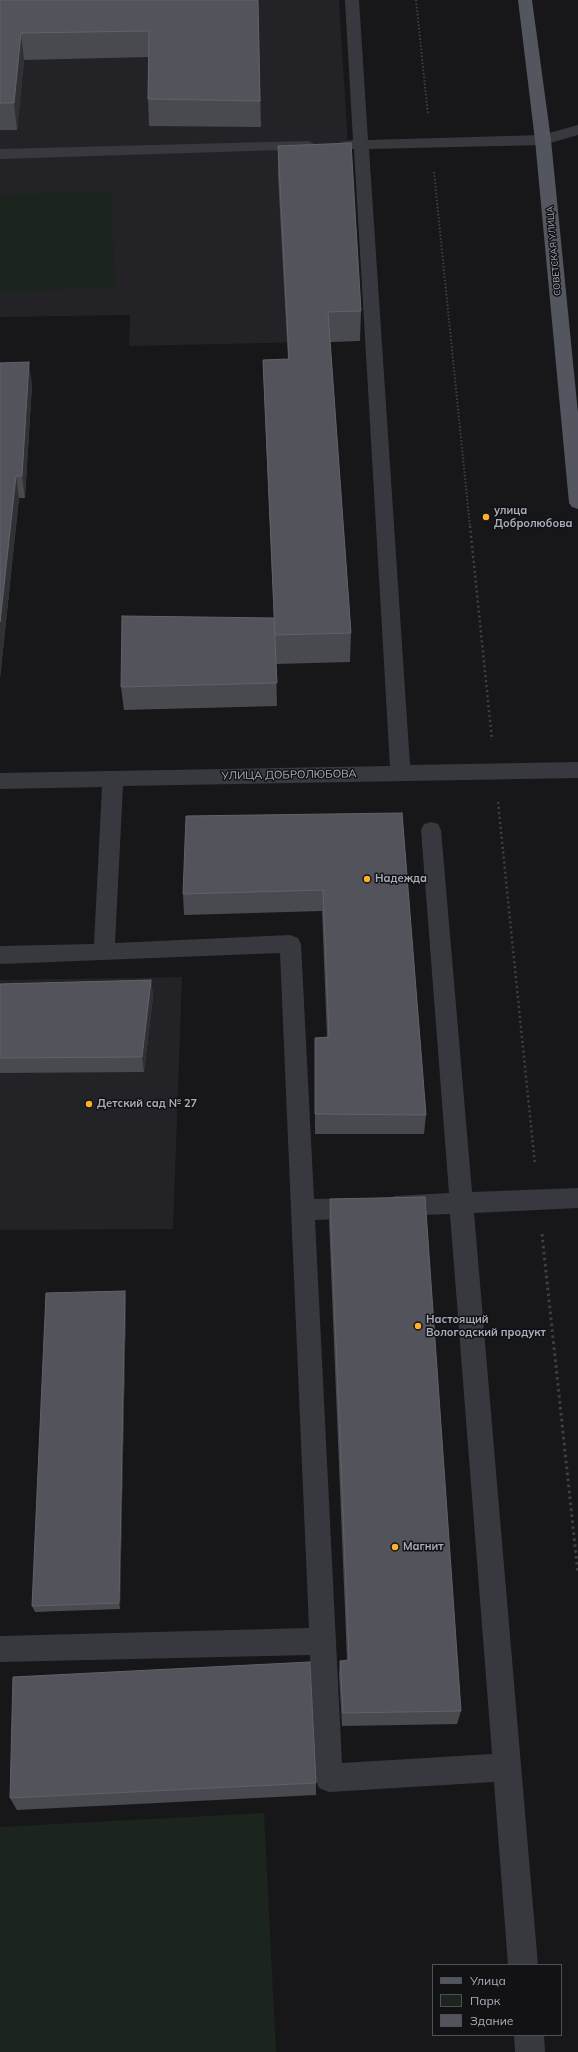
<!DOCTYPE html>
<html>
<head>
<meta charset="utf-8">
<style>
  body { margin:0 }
  #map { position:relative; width:578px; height:2052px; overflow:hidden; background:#17171a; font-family:Mulish,sans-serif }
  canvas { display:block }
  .legend { position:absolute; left:432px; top:1964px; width:130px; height:72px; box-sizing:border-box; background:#121215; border:1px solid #4e5057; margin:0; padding:5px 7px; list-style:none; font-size:12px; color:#a8aebb }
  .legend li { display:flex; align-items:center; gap:8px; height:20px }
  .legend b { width:20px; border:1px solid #4e5057 }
</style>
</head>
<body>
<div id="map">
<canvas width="578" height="2052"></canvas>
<ul class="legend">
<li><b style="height:5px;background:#53565e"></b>Улица</li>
<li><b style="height:11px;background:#1c251d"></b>Парк</li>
<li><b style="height:11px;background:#53545b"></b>Здание</li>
</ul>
</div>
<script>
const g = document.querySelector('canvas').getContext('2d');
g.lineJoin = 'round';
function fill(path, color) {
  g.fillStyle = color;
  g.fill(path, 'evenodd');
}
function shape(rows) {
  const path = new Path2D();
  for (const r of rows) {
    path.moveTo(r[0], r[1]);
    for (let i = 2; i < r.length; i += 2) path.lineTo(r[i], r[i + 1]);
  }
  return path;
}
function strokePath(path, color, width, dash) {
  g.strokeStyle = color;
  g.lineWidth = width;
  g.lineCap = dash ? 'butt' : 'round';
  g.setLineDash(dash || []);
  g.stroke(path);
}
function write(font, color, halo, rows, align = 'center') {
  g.font = font + ' Mulish,sans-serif';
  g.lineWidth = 3;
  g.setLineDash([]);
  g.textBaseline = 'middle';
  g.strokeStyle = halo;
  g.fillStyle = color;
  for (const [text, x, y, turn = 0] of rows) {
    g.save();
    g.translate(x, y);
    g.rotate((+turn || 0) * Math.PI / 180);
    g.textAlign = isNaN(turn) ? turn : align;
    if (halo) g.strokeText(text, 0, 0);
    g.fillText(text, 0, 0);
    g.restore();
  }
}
const built = shape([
  [0,0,339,0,360,341,129,346,130,315,0,317],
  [182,977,173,1229,0,1230,0,980]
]);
const green = shape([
  [111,191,115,287,0,292,0,195],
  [264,1813,276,2052,0,2052,0,1827]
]);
const pathFar2 = shape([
  [416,0,428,115],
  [434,172,470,527]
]);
const pathFar1 = shape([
  [470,526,492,740],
  [498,802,535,1165]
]);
const path = shape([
  [542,1234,578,1574]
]);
const minor = shape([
  [345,0,359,0,368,140,542,135,578,125,578,135,543,145,369,149,410,765,578,762,578,778,123,786,115,943,290,935,298,938,301,944,314,1199,359,1198,367,1201,371,1208,367,1215,359,1218,315,1220,342,1763,492,1754,450,1214,395,1216,387,1213,383,1206,387,1199,395,1196,449,1193,421,830,424,824,431,822,438,824,441,830,472,1192,578,1188,578,1208,474,1213,538,1965,508,1965,494,1782,329,1792,319,1788,315,1778,310,1655,0,1662,0,1636,309,1628,280,953,0,964,0,946,94,944,102,787,0,789,0,773,390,766,354,149,341,148,338,145,341,142,353,140,345,0],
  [308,141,313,143,316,146,313,149,0,159,0,149,308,141],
  [514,2035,544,2035,545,2052,515,2052,514,2035]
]);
const major = shape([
  [518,0,532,0,551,140,578,413,578,509,572,507,569,503,535,140,518,0]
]);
const wall = shape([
  [0,0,258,0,261,127,149,126,148,99,148,57,24,60,17,130,0,130],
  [278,146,361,311,360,341,330,342,351,633,350,662,276,664,277,706,124,710,121,687,274,618,264,389,263,360,288,359,278,176],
  [0,363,32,384,25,498,19,498,0,678],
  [402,813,426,1115,424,1134,315,1134,315,1038,327,1037,322,911,184,915,183,894],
  [151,980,153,996,144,1072,0,1073,0,984],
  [330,1199,461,1711,457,1724,342,1726,339,1675,340,1661,347,1660,329,1222],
  [126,1299,120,1609,35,1612,32,1606],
  [316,1783,316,1795,17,1810,10,1798]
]);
const shadedWall = shape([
  [21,33,24,60,17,130,14,103],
  [29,362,32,384,25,498,22,476],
  [16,476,19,498,0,678,0,622],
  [151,980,153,996,144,1072,142,1057],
  [125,1291,126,1299,120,1609,119,1603]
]);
const building = shape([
  [0,0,258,0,260,101,148,99,149,31,21,33,14,103,0,103,0,0],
  [351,143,361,311,328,312,351,633,275,635,263,360,289,359,278,146,351,143],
  [29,362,22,476,16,476,0,622,0,363,29,362],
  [122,616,274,618,277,683,121,687,122,616],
  [402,813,426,1115,315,1114,315,1038,329,1037,323,890,183,894,186,816,402,813],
  [151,980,142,1057,0,1058,0,984,151,980],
  [425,1197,461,1711,343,1713,340,1661,349,1660,330,1199,425,1197],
  [125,1291,119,1603,32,1606,46,1293,125,1291],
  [310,1662,316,1783,10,1798,13,1677,310,1662]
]);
const markers = [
  [486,517,4,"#ffb02a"],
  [367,879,4,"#ffb02a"],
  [89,1104,4,"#ffb02a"],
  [418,1326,4,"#ffb02a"],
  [395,1547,4,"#ffb02a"]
];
const farStreetnames = [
  ["СОВЕТСКАЯ УЛИЦА",554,251,-95]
];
const poiNames = [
  ["улица",494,511],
  ["Добролюбова",494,524],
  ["Надежда",375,879],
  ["Детский сад № 27",97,1104],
  ["Настоящий",426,1320],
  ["Вологодский продукт",426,1333],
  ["Магнит",403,1547]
];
const streetNames = [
  ["УЛИЦА ДОБРОЛЮБОВА",289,775,-1]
];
fill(built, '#232327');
fill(green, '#1c251d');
strokePath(pathFar2, '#3e4046', 2, [1.5, 2]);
strokePath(pathFar1, '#3e4046', 2.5, [2, 3]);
strokePath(path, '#3e4046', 3, [2.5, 3.5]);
fill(minor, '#38393f');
fill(major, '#53565e');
fill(wall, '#484a4f');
fill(shadedWall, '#303135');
fill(building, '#53545b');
strokePath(building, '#60626a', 1);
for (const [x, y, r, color] of markers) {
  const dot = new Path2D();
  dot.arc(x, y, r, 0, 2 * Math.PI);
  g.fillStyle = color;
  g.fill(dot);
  strokePath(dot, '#121215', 1.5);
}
write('9px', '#a8aebb', '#121215', farStreetnames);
write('bold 11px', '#a8aebb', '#121215', poiNames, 'left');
write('11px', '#a8aebb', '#121215', streetNames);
</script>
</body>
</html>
